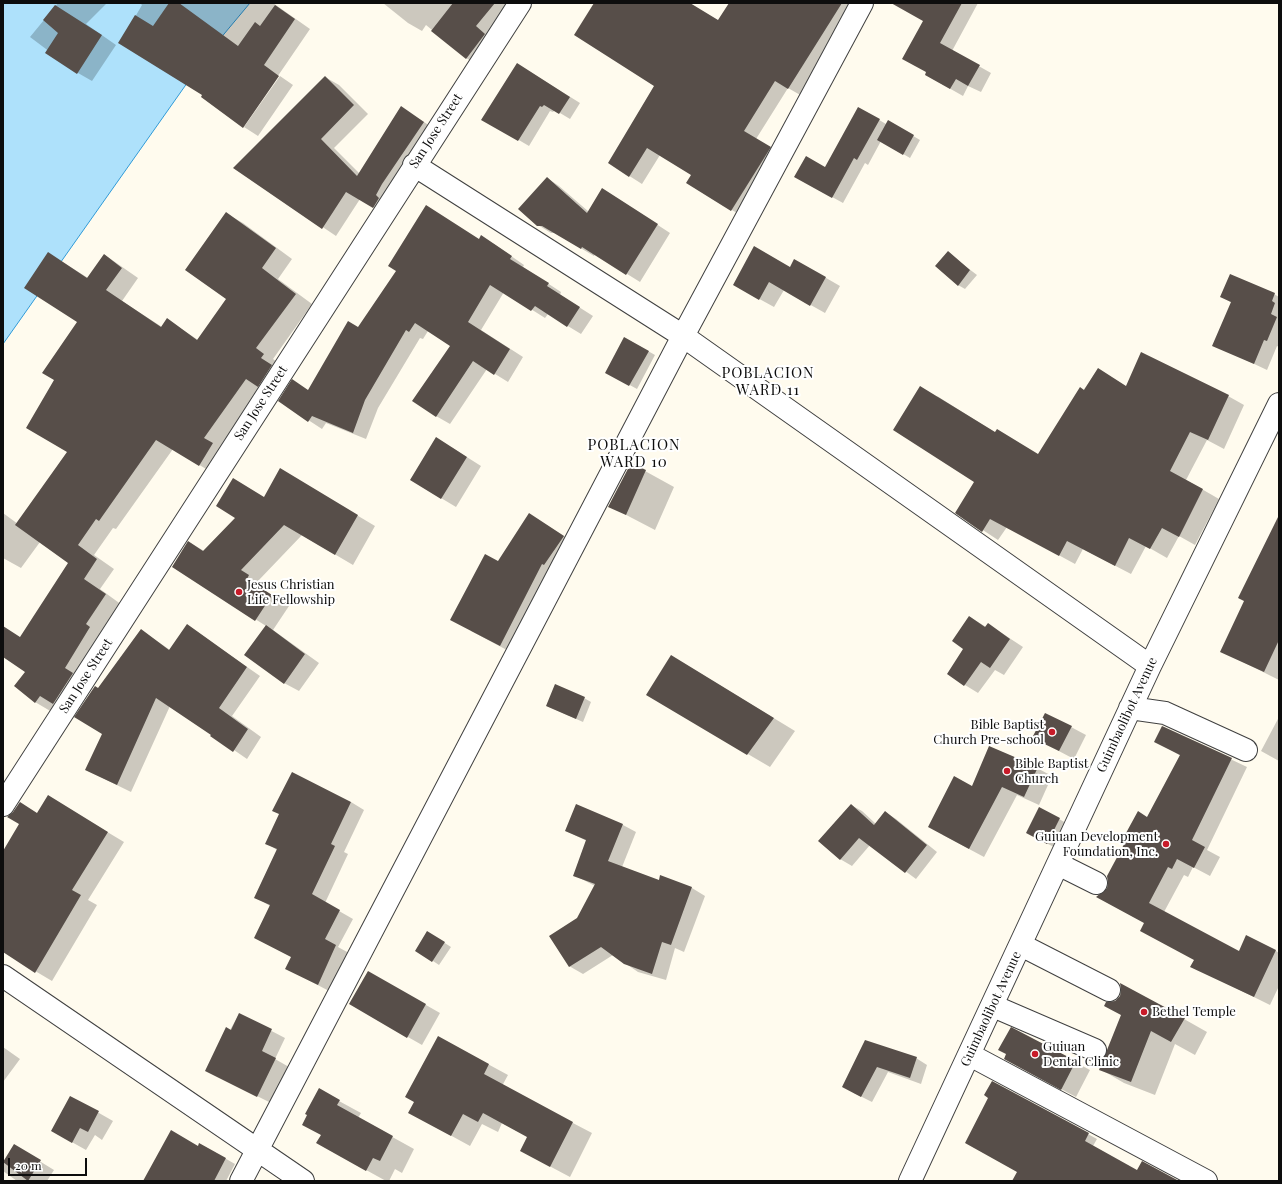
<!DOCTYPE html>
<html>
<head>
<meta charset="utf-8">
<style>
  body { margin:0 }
  #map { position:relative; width:1282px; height:1184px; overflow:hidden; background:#fffbee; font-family:"Playfair Display",serif }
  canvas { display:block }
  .frame { position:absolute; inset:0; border:4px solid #0d0d0d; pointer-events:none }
  .scale { position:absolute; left:8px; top:1158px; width:79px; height:18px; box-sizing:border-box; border:2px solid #0d0d0d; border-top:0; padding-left:5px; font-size:12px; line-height:14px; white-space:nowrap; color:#0d0d0d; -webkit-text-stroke:3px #fff; paint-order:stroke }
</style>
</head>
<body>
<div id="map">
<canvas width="1282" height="1184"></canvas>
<div class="frame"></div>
<div class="scale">20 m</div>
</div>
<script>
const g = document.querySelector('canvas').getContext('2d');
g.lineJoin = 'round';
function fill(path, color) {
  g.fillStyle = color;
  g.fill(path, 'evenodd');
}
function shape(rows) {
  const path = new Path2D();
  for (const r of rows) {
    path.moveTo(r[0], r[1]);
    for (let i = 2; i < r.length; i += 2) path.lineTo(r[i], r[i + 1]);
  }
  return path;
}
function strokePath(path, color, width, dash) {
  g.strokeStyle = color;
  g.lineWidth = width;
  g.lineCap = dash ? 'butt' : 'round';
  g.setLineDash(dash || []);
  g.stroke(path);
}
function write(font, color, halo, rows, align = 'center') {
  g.font = font + ' "Playfair Display",serif';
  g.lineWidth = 4;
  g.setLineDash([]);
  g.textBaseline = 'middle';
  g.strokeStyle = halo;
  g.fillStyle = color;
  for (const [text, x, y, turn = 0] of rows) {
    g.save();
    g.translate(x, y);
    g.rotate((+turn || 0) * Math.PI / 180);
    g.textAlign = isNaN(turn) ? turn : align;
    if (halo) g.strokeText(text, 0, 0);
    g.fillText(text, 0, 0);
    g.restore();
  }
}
const water = shape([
  [3,3,250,3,209,52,3,344,3,3]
]);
const shadow = shape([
  [58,3,107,3,86,24,116,45,92,81,78,73,30,37],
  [140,3,273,3,310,29,243,127,203,95,120,43,142,5],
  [383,3,523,3,481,67,466,58,426,25,422,31,408,23],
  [595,3,689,3,719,21,730,3,865,3,802,96,788,88,756,139,783,155,745,218,688,183,692,175,660,155,642,184,609,163,655,85],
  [918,3,978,3,952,51,991,73,981,92,968,86,963,96,926,75,924,21],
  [527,70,580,103,570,119,555,110,553,112,550,111,529,146,483,119],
  [280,76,293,85,258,136,244,127],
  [325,77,339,85,368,114,334,148,360,174,402,108,438,131,387,216,360,199,336,236,235,168],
  [859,108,886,124,888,121,920,140,910,158,881,141,868,165,865,163,843,203,796,177,825,169],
  [547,178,559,186,589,212,615,197,670,233,640,282,595,254,594,256,555,233,551,233,538,225],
  [227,214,243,223,292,259,278,279,312,304,273,359,280,364,220,448,229,454,216,475,173,449,116,529,113,528,94,555,114,569,100,589,122,605,52,712,35,702,26,671,3,655,3,639,21,638,69,562,40,542,21,568,3,558,3,513,18,524,68,451,55,380,78,322,48,253,88,278,105,255,138,278,122,301,162,327,168,320,198,340,227,299],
  [479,239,494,244,524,265,523,267,561,292,560,295,593,316,581,334,548,314,545,318,504,292,481,330,523,357,508,382,487,369,450,424,436,416,451,346,428,331,423,339,420,338,378,408,366,439,326,423,322,429,279,401,293,381,309,391,358,329],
  [948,253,977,275,965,289,958,285],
  [795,260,840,286,825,313,784,290,774,307,734,285,791,268],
  [1274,294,1279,297,1279,347,1277,346,1267,370,1214,345,1232,303,1222,297],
  [625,338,655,355,637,389,606,372],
  [1098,369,1127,387,1228,396,1244,405,1224,449,1207,440,1186,480,1219,499,1195,545,1179,536,1167,558,1146,546,1131,574,1083,549,1075,564,1007,527,998,540,957,513,975,482,937,396,996,433,1039,455],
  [451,447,481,466,456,507,441,498],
  [645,471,674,487,655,530,609,506],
  [298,480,375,526,353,565,302,535,258,581,266,586,264,590,289,606,273,630,319,663,299,691,284,683,266,626,173,566,189,542,204,551,264,498],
  [529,514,583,548,520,657,471,631],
  [1279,540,1279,680,1221,651],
  [970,617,986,627,988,624,1023,647,1004,675,995,670,978,693,965,685,964,649],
  [187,625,260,676,232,716,261,737,247,759,170,706,131,792,86,770,103,734,98,689,141,630,170,650],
  [693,669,795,731,770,767,647,695],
  [584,698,591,702,583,722,547,706],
  [1279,717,1279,761,1261,751],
  [1071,727,1086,735,1074,759,1034,738],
  [1163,727,1247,767,1207,850,1220,857,1210,876,1193,867,1188,877,1184,875,1164,912,1239,952,1276,951,1279,953,1279,986,1270,1005,1191,966,1195,960,1145,923,1097,897,1108,889,1181,756,1155,741],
  [1037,768,1052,776,1039,805,1017,795,984,857,943,835,972,787],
  [351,802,364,810,344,852,348,854,325,903,353,919,338,947,349,953,331,992,287,969,292,957,255,938,270,906,255,897,277,850,266,843],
  [20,803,38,814,64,806,124,842,88,900,97,905,52,981,3,952,3,853,20,824,14,813],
  [577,805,623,825,636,832,622,867,659,881,661,877,692,888,705,896,684,952,675,948,666,980,638,972,613,955,583,974,569,966,577,919,595,886,574,875,587,841,566,831],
  [851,805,862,811,876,824,885,812,896,819,937,852,916,879,870,845,852,866,840,859],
  [1059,819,1066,823,1054,847,1034,837],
  [434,936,451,947,439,965,433,961],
  [368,972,440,1013,422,1045,350,1004],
  [1121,997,1184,1019,1207,1032,1195,1055,1175,1044,1155,1095,1124,1083,1100,1069,1122,1015,1116,1002],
  [239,1014,285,1038,275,1059,289,1067,271,1103,207,1071],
  [438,1037,508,1075,502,1086,592,1133,570,1177,521,1151,528,1137,502,1123,498,1132,482,1124,470,1146,428,1123,415,1102],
  [865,1041,916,1058,927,1065,921,1084,888,1072,872,1102,854,1093],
  [3,1047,20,1059,3,1082],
  [1075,1062,1090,1070,1076,1097,1020,1067],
  [992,1082,1097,1139,1093,1146,1137,1171,1177,1181,1013,1181,1018,1172,990,1097],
  [71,1097,113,1121,102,1140,95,1135,86,1150,52,1131],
  [339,1101,361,1113,358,1118,414,1149,402,1173,395,1169,389,1181,386,1181,339,1155,322,1135,304,1124],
  [200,1144,235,1164,226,1181,144,1181,198,1147],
  [15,1146,54,1170,47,1181,17,1181,3,1171,3,1162]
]);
const building = shape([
  [169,3,179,3,238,46,255,22,260,26,275,5,295,19,264,65,279,76,243,128,201,97,202,95,118,43,135,15,153,26],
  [453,3,495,3,476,26,485,34,466,59,431,31],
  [594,3,690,3,718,20,729,3,842,3,788,89,775,81,744,131,771,147,731,211,686,183,691,175,647,148,629,177,608,163,654,86,574,35],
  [891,3,962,3,940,43,980,65,968,86,956,79,950,89,925,75,926,72,902,59,923,21],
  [55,5,102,35,77,74,45,53,58,33,43,20],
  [517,63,570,97,559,114,544,105,542,107,540,106,518,141,481,120],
  [325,76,354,105,321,139,357,176,401,106,424,122,382,184,376,195,379,198,373,208,346,192,322,229,233,168],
  [858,107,880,119,857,160,854,158,832,198,794,177,806,156,825,167],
  [888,120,914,135,903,155,877,140],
  [547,177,587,213,602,188,658,224,626,275,582,247,581,249,542,226,537,226,518,209],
  [426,205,479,239,481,235,512,256,510,259,549,283,547,286,580,307,567,327,535,306,531,311,490,285,468,322,510,349,494,375,473,361,436,417,412,401,450,346,415,323,409,332,406,330,365,400,353,433,312,416,308,422,278,401,292,379,308,390,348,321,358,327,396,271,388,266],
  [226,212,276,248,262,268,296,294,256,348,264,354,261,358,272,365,258,387,246,379,204,438,213,443,199,466,156,440,99,521,96,519,78,545,97,559,84,579,106,594,86,624,90,627,65,668,73,673,53,704,40,696,35,703,14,686,25,672,3,657,3,626,20,637,68,563,15,525,67,452,26,428,54,380,42,373,77,322,24,288,48,252,87,278,104,254,122,268,106,290,161,327,167,318,197,340,226,299,185,270],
  [754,246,790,267,794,259,826,277,810,306,769,282,759,300,733,285],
  [948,251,970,270,958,286,935,266],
  [1230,274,1275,293,1272,301,1275,303,1271,314,1277,317,1267,341,1264,340,1254,364,1212,346,1231,302,1220,297],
  [624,337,649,351,629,386,605,373],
  [1141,352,1229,395,1208,440,1190,432,1170,471,1203,489,1179,537,1162,528,1150,549,1129,538,1115,566,1067,541,1059,556,990,519,982,532,955,513,974,482,893,430,920,386,995,432,997,429,1038,454,1080,387,1084,390,1098,368,1126,386],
  [436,437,467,457,441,499,410,480],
  [631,463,646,470,626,515,608,507],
  [280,468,358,515,335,555,284,525,241,570,249,575,247,579,272,595,255,621,172,567,188,541,203,551,235,518,216,506,233,478,264,497],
  [529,513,564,536,544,565,542,564,500,646,450,620,485,554,498,561],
  [1279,515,1279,640,1264,672,1220,652,1244,601,1238,598],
  [969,616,985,627,988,623,1010,639,990,668,981,662,964,686,947,674,963,649,952,641],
  [187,624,247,667,219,708,248,729,233,752,210,736,211,735,156,698,117,785,85,770,102,734,74,717,95,686,98,688,141,629,169,650],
  [266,625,305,654,284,684,244,655],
  [671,655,774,718,747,755,646,695],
  [555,684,585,697,576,719,546,706],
  [1045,713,1072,726,1059,751,1032,738],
  [1162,726,1232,758,1192,840,1205,847,1194,868,1177,859,1172,869,1168,867,1149,903,1239,951,1246,935,1276,950,1254,997,1190,967,1194,960,1140,931,1144,923,1096,897,1107,888,1108,883,1107,876,1129,835,1126,833,1138,811,1147,817,1180,755,1154,742],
  [989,746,1038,767,1024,797,1002,787,969,849,928,827,954,776,972,786],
  [292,772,351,802,331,844,335,846,312,894,340,910,325,939,336,945,318,985,285,969,291,957,254,938,270,905,254,898,277,849,265,844,279,814,272,811],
  [48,795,108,832,72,890,81,895,35,973,3,952,3,851,19,824,7,817,13,812,20,802,37,813],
  [576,804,623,824,608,861,659,880,660,875,692,887,671,945,662,942,652,974,624,964,601,947,569,967,549,936,577,918,595,884,573,876,586,840,565,831],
  [851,804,874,825,885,811,927,845,905,873,859,838,840,860,818,841],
  [1039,807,1060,818,1047,844,1026,833],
  [427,931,445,942,432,962,415,951],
  [368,971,426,1004,407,1038,349,1004],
  [1120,983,1185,1018,1171,1042,1151,1031,1131,1082,1099,1070,1121,1015,1104,1006,1106,1002,1115,1001,1120,996,1121,990],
  [239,1013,272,1029,262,1051,276,1058,257,1097,205,1071,226,1027,231,1030],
  [1011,1027,1076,1061,1061,1090,1004,1059,1006,1054,998,1050],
  [438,1036,489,1064,484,1074,573,1122,550,1167,520,1151,527,1137,483,1113,478,1122,463,1114,451,1136,408,1113,414,1102,405,1097],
  [865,1040,917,1057,910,1078,877,1067,861,1097,842,1087],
  [992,1081,1089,1133,1085,1141,1137,1170,1142,1161,1179,1181,1012,1181,1017,1172,965,1143,988,1098,984,1095],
  [319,1088,340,1100,337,1105,393,1136,380,1161,373,1158,366,1171,316,1143,321,1135,302,1125,307,1115,305,1114],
  [70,1096,99,1111,88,1132,80,1128,72,1143,51,1131],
  [171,1130,198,1146,199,1143,226,1158,214,1181,143,1181],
  [14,1144,41,1160,28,1181,3,1162]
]);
const minor = shape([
  [862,3,683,336,1150,666],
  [1130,708,1165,713,1246,750],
  [3,805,520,3],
  [1058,864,1096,883],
  [1021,945,1109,990],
  [3,976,303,1181],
  [993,1006,1095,1050],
  [970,1055,1206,1181],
  [241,1181,683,336,414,165],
  [910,1181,1150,666,1279,404]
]);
const markers = [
  [239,592,4,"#c81b29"],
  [1052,732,4,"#c81b29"],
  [1007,771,4,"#c81b29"],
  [1166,844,4,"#c81b29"],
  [1144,1012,4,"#c81b29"],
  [1035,1054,4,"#c81b29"]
];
const streetNames = [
  ["San Jose Street",436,131,-57],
  ["San Jose Street",261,403,-57],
  ["San Jose Street",86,676,-57],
  ["Guimbaolibot Avenue",1127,715,-65],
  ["Guimbaolibot Avenue",991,1009,-65]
];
const poiNames = [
  ["Jesus Christian",247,585],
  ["Life Fellowship",247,600],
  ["Bible Baptist",1044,725,"right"],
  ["Church Pre-school",1044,740,"right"],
  ["Bible Baptist",1015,764],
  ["Church",1015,779],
  ["Guiuan Development",1158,837,"right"],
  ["Foundation, Inc.",1158,852,"right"],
  ["Bethel Temple",1152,1012],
  ["Guiuan",1043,1047],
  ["Dental Clinic",1043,1062]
];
const quarterNames = [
  ["POBLACION",768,373],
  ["WARD 11",768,390],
  ["POBLACION",634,445],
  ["WARD 10",634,462]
];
fill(water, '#aee1fb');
strokePath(water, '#309ad7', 1);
fill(shadow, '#0003');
fill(building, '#574e49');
strokePath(minor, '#404040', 24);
strokePath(minor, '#fff', 22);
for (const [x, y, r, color] of markers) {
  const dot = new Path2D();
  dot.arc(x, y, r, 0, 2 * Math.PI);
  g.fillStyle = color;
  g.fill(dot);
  strokePath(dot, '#fff', 1.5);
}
write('13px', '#0d0d0d', '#fff', streetNames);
write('13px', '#0d0d0d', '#fff', poiNames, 'left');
g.letterSpacing = '1px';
write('15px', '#0d0d0d', '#fff', quarterNames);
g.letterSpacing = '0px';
</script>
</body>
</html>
